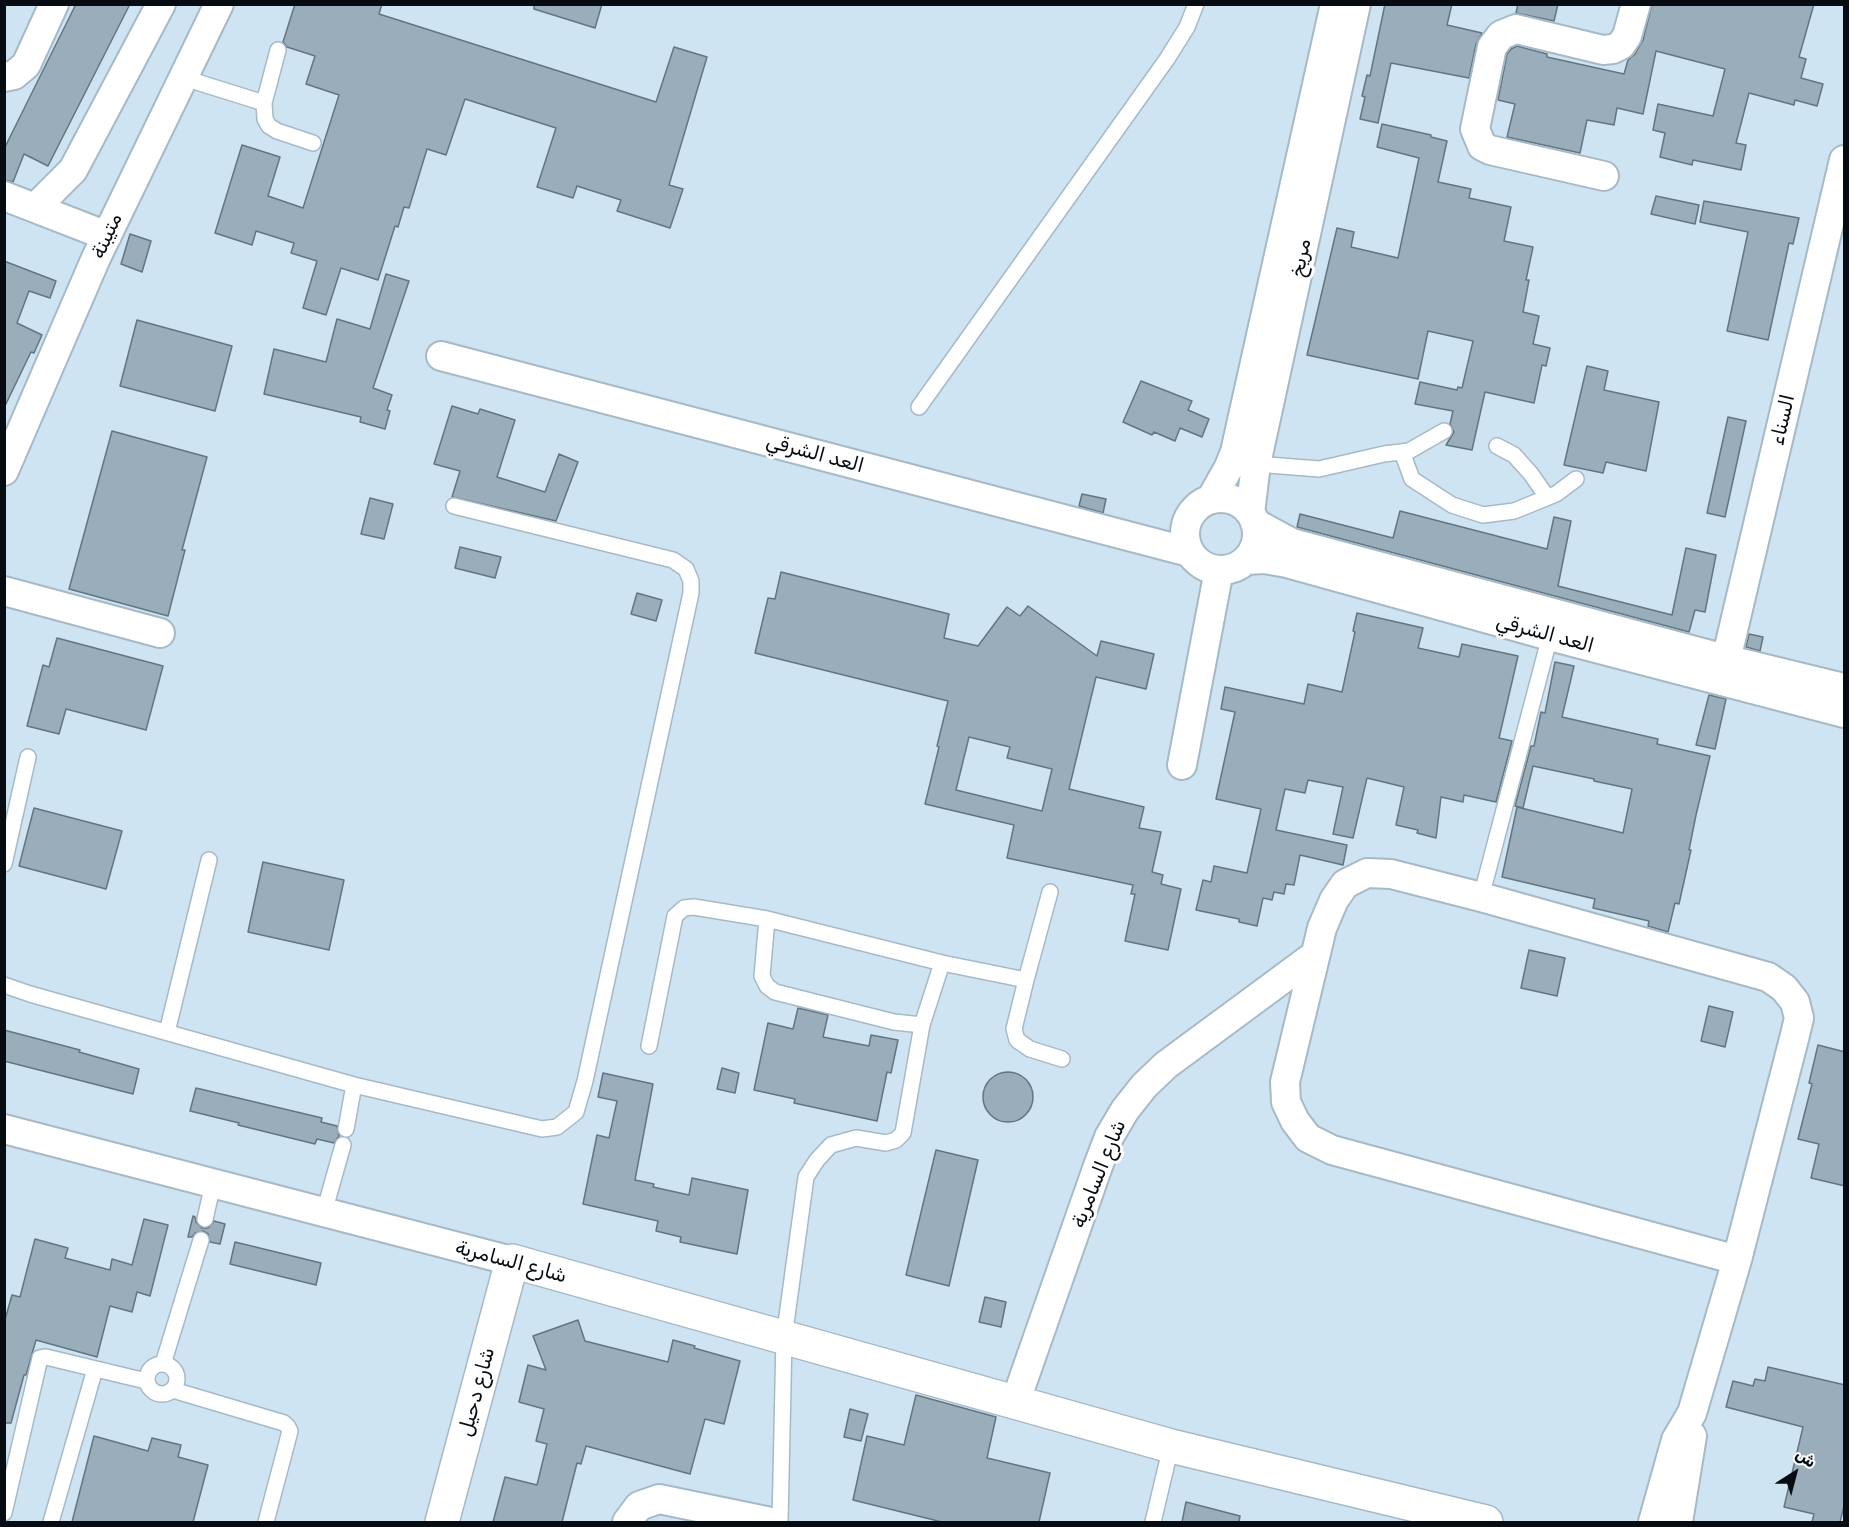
<!DOCTYPE html>
<html>
<head>
<meta charset="utf-8">
<style>
  body { margin:0 }
  #map { position:relative; width:1849px; height:1527px; overflow:hidden; background:#cfe4f2; font-family:Rubik,Vazirmatn,sans-serif }
  canvas { display:block }
  .frame { position:absolute; inset:0; border:6px solid #060c11; pointer-events:none }
  .north { position:absolute; left:1765px; top:1443px; width:60px; height:60px; -webkit-text-stroke:4px #fff; paint-order:stroke; rotate:36deg; font-size:16px; font-weight:700; line-height:24px; text-align:center; color:#060c11 }
  .north::after { content:''; display:block; margin:auto; width:21px; height:27px; background:#060c11; clip-path:polygon(50% 0,100% 100%,50% 72%,0 100%) }
</style>
</head>
<body>
<div id="map">
<canvas width="1849" height="1527"></canvas>
<div class="frame"></div>
<div class="north">ش</div>
</div>
<script>
const g = document.querySelector('canvas').getContext('2d');
g.lineJoin = 'round';
function fill(path, color) {
  g.fillStyle = color;
  g.fill(path, 'evenodd');
}
function shape(rows) {
  const path = new Path2D();
  for (const r of rows) {
    if (r.length === 3) {
      path.moveTo(r[0] + r[2], r[1]);
      path.arc(r[0], r[1], r[2], 0, 2 * Math.PI);
      continue;
    }
    path.moveTo(r[0], r[1]);
    for (let i = 2; i < r.length; i += 2) path.lineTo(r[i], r[i + 1]);
  }
  return path;
}
function strokePath(path, color, width, dash) {
  g.strokeStyle = color;
  g.lineWidth = width;
  g.lineCap = dash ? 'butt' : 'round';
  g.setLineDash(dash || []);
  g.stroke(path);
}
function write(font, color, halo, rows, align = 'center') {
  g.font = font + ' Rubik,Vazirmatn,sans-serif';
  g.lineWidth = 6;
  g.setLineDash([]);
  g.textBaseline = 'middle';
  g.strokeStyle = halo;
  g.fillStyle = color;
  for (const [text, x, y, turn = 0] of rows) {
    g.save();
    g.translate(x, y);
    g.rotate((+turn || 0) * Math.PI / 180);
    g.textAlign = isNaN(turn) ? turn : align;
    if (halo) g.strokeText(text, 0, 0);
    g.fillText(text, 0, 0);
    g.restore();
  }
}
const building = shape([
  [76,4,130,4,48,166,24,154,13,182,4,180,4,149,76,4],
  [295,4,382,4,379,14,656,102,674,47,707,57,669,185,683,189,670,228,617,211,621,200,577,186,573,198,537,187,556,128,465,99,446,155,427,149,409,208,404,207,398,227,395,226,378,280,341,268,326,315,303,308,317,261,291,253,294,243,256,231,252,245,215,233,242,145,280,157,268,196,303,208,339,95,306,84,315,56,287,47,283,42,295,4],
  [534,4,602,4,595,28,534,9,534,4],
  [1385,4,1452,4,1447,25,1482,33,1476,44,1469,78,1391,63,1378,123,1360,119,1365,97,1362,96,1367,75,1370,76,1385,4],
  [1518,4,1558,4,1554,21,1516,13,1518,4],
  [1652,4,1814,4,1799,57,1806,59,1801,78,1823,84,1817,106,1795,100,1794,105,1749,93,1736,143,1746,145,1741,170,1693,160,1692,165,1660,157,1665,133,1653,130,1658,104,1713,116,1725,69,1656,51,1643,114,1617,108,1614,125,1587,120,1580,153,1507,137,1515,104,1498,100,1507,54,1511,49,1517,46,1547,54,1547,57,1624,74,1628,60,1635,54,1643,40,1652,4],
  [1382,124,1431,135,1431,137,1447,141,1438,182,1471,189,1469,198,1511,207,1504,241,1533,247,1526,280,1529,280,1523,312,1539,316,1533,344,1550,348,1546,366,1542,365,1534,403,1485,392,1472,450,1446,445,1454,432,1450,424,1453,411,1415,404,1420,382,1457,390,1458,387,1462,388,1473,341,1428,331,1418,379,1307,355,1337,228,1354,232,1351,247,1398,258,1419,158,1377,147,1382,124],
  [1656,196,1699,205,1695,224,1651,214,1656,196],
  [1704,201,1799,218,1793,244,1789,243,1768,340,1727,331,1748,232,1700,222,1704,201],
  [130,234,151,241,142,272,121,264,130,234],
  [4,261,56,281,50,298,29,291,17,323,42,335,34,353,31,352,4,408,4,261],
  [386,274,409,281,373,388,392,395,387,410,390,411,385,429,360,422,361,417,264,394,274,349,326,362,337,319,370,329,386,274],
  [137,320,232,346,215,411,120,386,137,320],
  [1587,366,1608,371,1604,390,1659,402,1646,471,1606,462,1603,473,1564,465,1587,366],
  [1141,381,1192,401,1188,410,1209,419,1202,437,1180,428,1175,441,1154,432,1152,435,1123,422,1141,381],
  [452,406,478,414,480,409,515,420,497,477,545,492,559,454,578,462,556,521,452,497,460,471,434,464,452,406],
  [1728,417,1746,421,1725,517,1707,513,1728,417],
  [112,431,207,457,182,550,185,550,168,616,69,589,112,431],
  [1082,494,1106,499,1103,513,1079,506,1082,494],
  [370,498,393,504,384,539,361,534,370,498],
  [1400,511,1547,549,1554,517,1571,521,1558,586,1672,615,1686,548,1716,555,1705,612,1695,610,1689,632,1297,527,1300,514,1393,538,1400,511],
  [460,547,501,557,495,578,455,568,460,547],
  [781,572,949,614,944,638,978,646,1007,607,1020,616,1028,606,1097,656,1101,641,1154,654,1146,689,1096,677,1069,789,1144,807,1139,828,1161,832,1152,872,1163,875,1161,884,1181,889,1168,950,1125,941,1135,894,1131,894,1133,885,1007,858,1014,825,925,804,939,747,937,746,948,701,755,653,768,598,775,599,781,572],
  [969,737,1010,747,1007,758,1052,769,1042,811,956,790,969,737],
  [637,593,662,600,656,621,631,614,637,593],
  [1357,613,1423,628,1418,648,1459,657,1462,644,1518,656,1499,738,1512,741,1496,802,1464,795,1463,802,1441,797,1436,838,1417,833,1418,830,1396,825,1404,787,1367,778,1353,838,1333,834,1343,787,1308,780,1305,793,1285,789,1276,830,1347,845,1343,865,1300,855,1294,885,1286,884,1284,894,1274,892,1272,900,1263,898,1257,926,1239,922,1239,919,1196,910,1203,880,1211,882,1214,866,1247,873,1261,809,1216,799,1235,712,1221,709,1225,687,1304,704,1308,684,1342,692,1355,632,1353,631,1357,613],
  [1749,634,1763,637,1760,651,1746,647,1749,634],
  [57,638,163,666,146,730,66,709,59,734,27,726,43,665,49,667,57,638],
  [1555,662,1574,666,1562,717,1658,739,1657,744,1710,756,1696,815,1689,850,1691,850,1679,904,1675,903,1668,932,1648,926,1649,921,1593,908,1595,899,1502,877,1517,807,1623,833,1632,789,1594,781,1594,779,1533,766,1523,808,1515,806,1531,746,1534,746,1541,712,1545,713,1555,662],
  [1709,695,1726,699,1715,749,1696,745,1709,695],
  [34,808,122,831,106,889,19,866,34,808],
  [263,862,344,880,329,950,248,932,263,862],
  [1529,950,1565,958,1557,996,1521,988,1529,950],
  [1709,1006,1733,1012,1725,1047,1701,1041,1709,1006],
  [798,1008,828,1015,823,1037,869,1046,871,1035,898,1040,891,1073,887,1072,877,1121,794,1103,795,1099,754,1090,768,1023,793,1029,798,1008],
  [4,1030,80,1050,79,1052,139,1069,133,1094,4,1061,4,1030],
  [1818,1045,1845,1052,1845,1186,1811,1178,1819,1144,1798,1139,1812,1084,1809,1083,1818,1045],
  [722,1068,739,1073,735,1093,717,1089,722,1068],
  [1008,1097,25],
  [603,1073,653,1084,635,1180,654,1184,653,1187,689,1195,692,1178,748,1190,737,1254,680,1242,681,1237,656,1231,658,1221,583,1204,597,1135,609,1138,617,1101,598,1097,603,1073],
  [196,1088,322,1118,321,1122,337,1126,339,1136,334,1143,317,1139,315,1144,238,1125,239,1123,190,1111,196,1088],
  [936,1150,978,1160,949,1286,906,1275,936,1150],
  [193,1216,195,1217,196,1222,202,1228,208,1228,214,1221,225,1224,220,1244,210,1242,208,1234,203,1231,195,1233,192,1237,188,1237,193,1216],
  [144,1219,168,1225,150,1296,137,1292,132,1312,110,1306,97,1357,36,1340,26,1375,24,1375,11,1423,4,1423,4,1323,12,1295,20,1297,35,1239,68,1248,65,1258,110,1270,112,1259,132,1265,144,1219],
  [235,1242,321,1263,316,1285,230,1264,235,1242],
  [985,1297,1006,1302,1001,1327,979,1322,985,1297],
  [578,1320,585,1341,668,1362,673,1340,695,1346,694,1348,740,1361,724,1424,705,1419,690,1474,586,1446,581,1464,577,1463,562,1522,493,1522,505,1477,537,1485,547,1444,536,1441,544,1409,519,1402,528,1365,546,1370,533,1336,578,1320],
  [1768,1367,1845,1385,1845,1502,1840,1522,1812,1522,1814,1514,1784,1507,1803,1427,1726,1407,1733,1381,1753,1386,1755,1379,1765,1381,1768,1367],
  [916,1395,996,1417,987,1458,1050,1473,1039,1522,942,1522,853,1500,867,1436,904,1445,916,1395],
  [850,1409,868,1414,861,1441,844,1437,850,1409],
  [94,1436,148,1451,152,1438,181,1445,178,1457,208,1465,193,1522,72,1522,94,1436],
  [1186,1502,1240,1516,1239,1522,1182,1522,1186,1502]
]);
const service = shape([
  [278,50,264,103,265,119,269,126,277,131,313,143],
  [184,78,264,103],
  [919,407,1167,59,1187,27,1196,4],
  [1497,446,1514,455,1531,474,1547,497],
  [1402,452,1412,479,1452,505,1483,515,1514,511,1556,494,1576,479],
  [1256,464,1319,469,1384,454,1409,451,1444,431],
  [4,864,28,757],
  [1481,897,1550,636],
  [767,919,762,976,767,986,775,992,894,1022,922,1025],
  [942,963,1026,980,1014,1029,1017,1040,1030,1049,1062,1059],
  [1026,980,1050,892],
  [4,985,30,994,354,1085],
  [167,1032,209,860],
  [649,1046,675,916,684,908,694,907,767,919,942,963,922,1025,903,1133,896,1140,886,1143,856,1138,831,1145,817,1160,806,1177,784,1338,780,1522],
  [346,1129,354,1085,542,1129,557,1127,576,1112,585,1081,691,593,691,581,686,569,673,560,454,506],
  [324,1212,343,1145],
  [205,1219,213,1184],
  [162,1379,15],
  [163,1364,201,1240],
  [173,1390,284,1423,288,1427,290,1431,266,1522],
  [4,1513,40,1358,46,1357,146,1381],
  [51,1522,95,1369],
  [1153,1522,1171,1446]
]);
const minor = shape([
  [4,77,14,75,26,65,54,4],
  [1604,176,1490,150,1482,146,1475,129,1492,47,1501,35,1516,29,1603,50,1613,49,1621,45,1627,36,1636,4],
  [4,196,107,236],
  [35,208,73,170,161,4],
  [441,356,1189,552],
  [4,471,96,258,219,4],
  [1221,534,36],
  [1211,499,1228,469,1235,452,1335,4],
  [1250,513,1256,464,1356,4],
  [1255,523,1292,543,1725,659,1844,688],
  [1246,560,1264,559,1287,563,1550,636,1844,713],
  [4,591,160,633],
  [1722,677,1844,160],
  [1182,765,1219,570],
  [4,1129,512,1261],
  [1015,1403,1098,1166,1109,1137,1125,1110,1144,1086,1166,1065,1315,955],
  [627,1522,639,1506,659,1499,771,1522],
  [1653,1522,1676,1440,1692,1413,1737,1260,1795,1035,1799,1018,1795,1002,1784,988,1768,977,1481,897,1391,874,1367,873,1345,884,1334,900,1322,928,1285,1082,1286,1102,1295,1121,1308,1138,1332,1150,1737,1260],
  [1678,1522,1692,1436]
]);
const tertiary = shape([
  [442,1522,512,1261,1171,1446,1486,1522]
]);
const streetNames = [
  ["متيبنة",107,236,-65],
  ["مريخ",1301,258,-78],
  ["السناء",1783,420,-77],
  ["العد الشرقي",815,454,15],
  ["العد الشرقي",1545,634,15],
  ["شارع السامرية",1099,1174,-68],
  ["شارع السامرية",511,1262,15],
  ["شارع دحيل",477,1392,-75]
];
fill(building, '#9aadbb');
strokePath(building, '#627581', 1.5);
strokePath(service, '#a6b9c7', 18);
strokePath(minor, '#a6b9c7', 32);
strokePath(tertiary, '#a6b9c7', 36);
strokePath(service, '#fff', 15);
strokePath(minor, '#fff', 28);
strokePath(tertiary, '#fff', 33);
write('20px', '#060c11', '#fff', streetNames);
</script>
</body>
</html>
